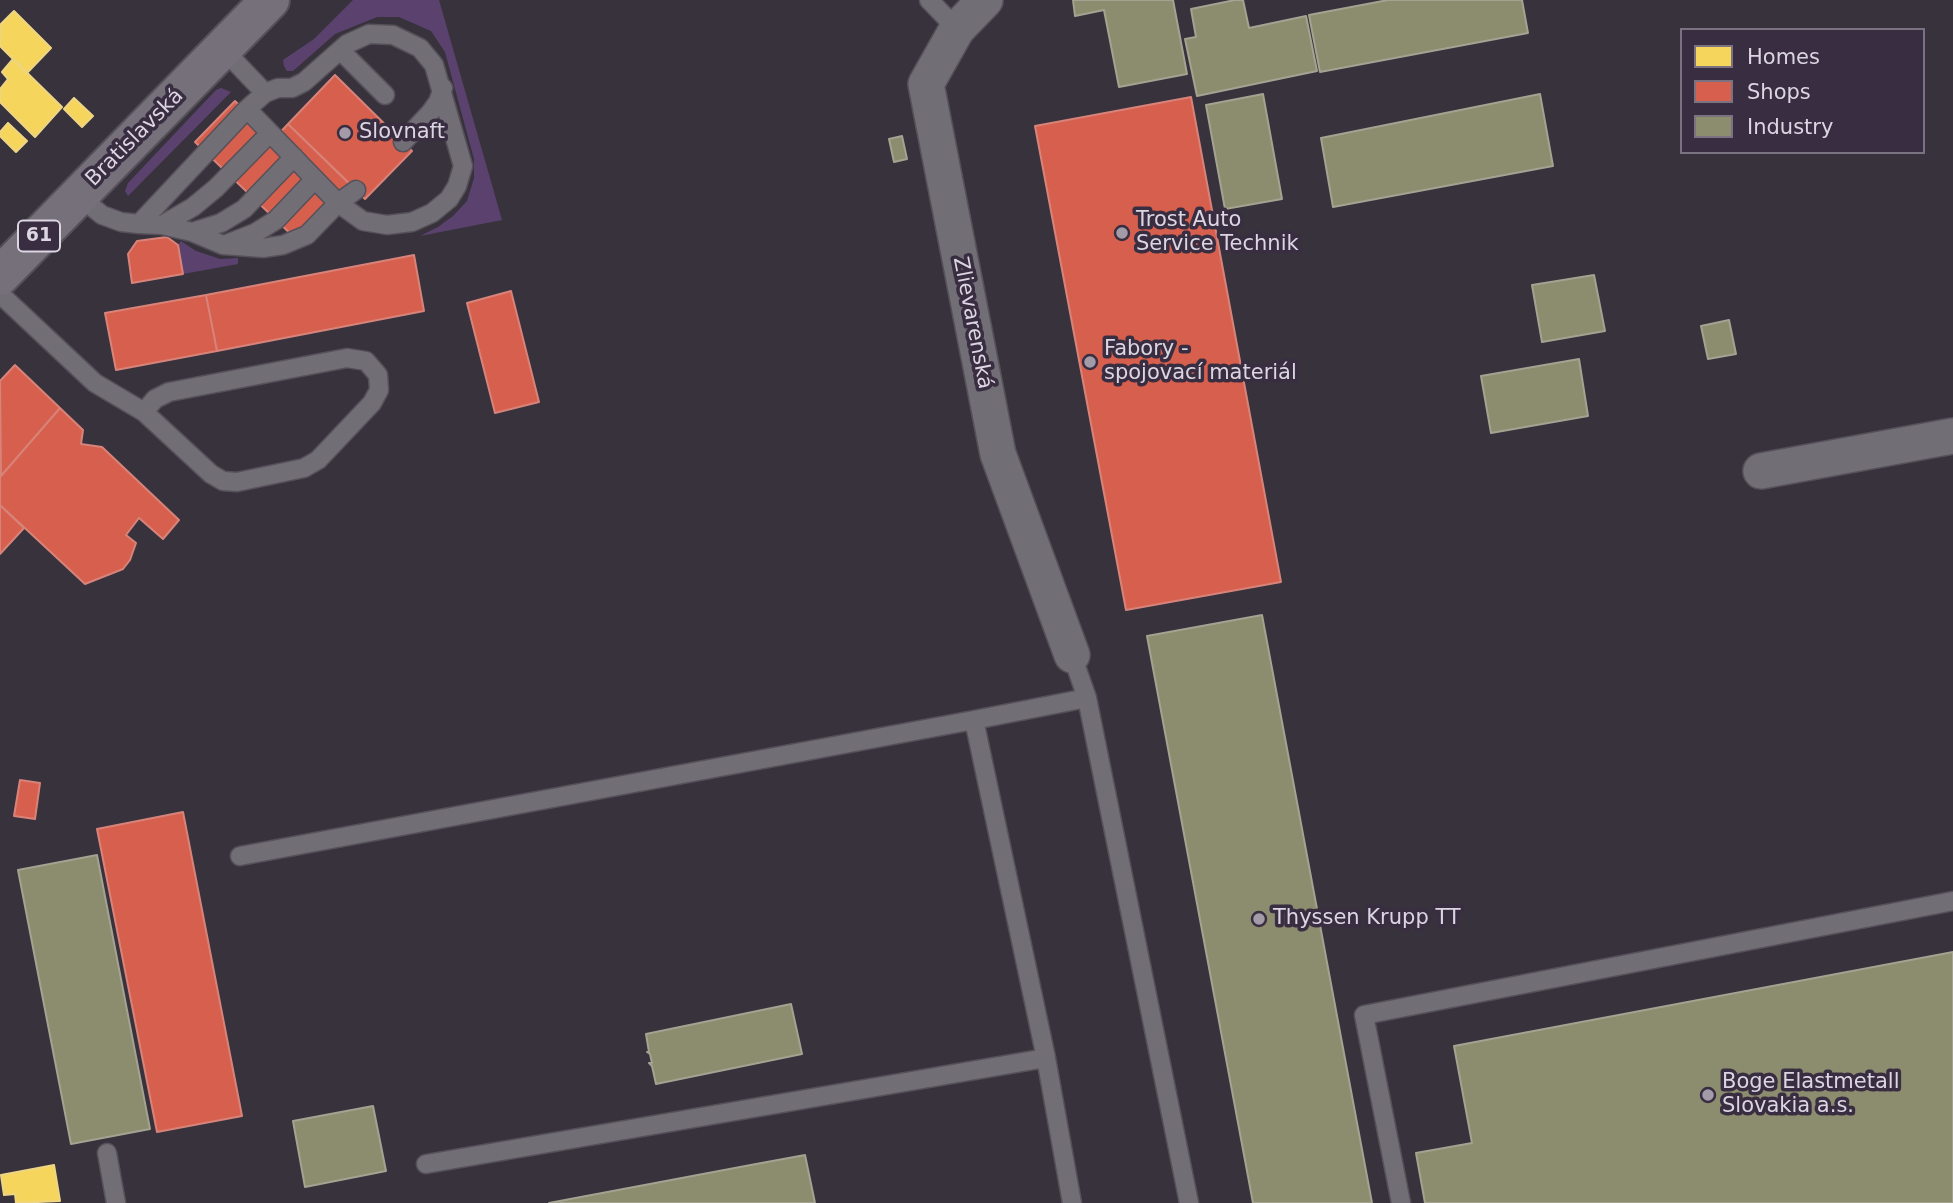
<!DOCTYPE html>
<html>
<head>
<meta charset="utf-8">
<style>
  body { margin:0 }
  #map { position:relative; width:1953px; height:1203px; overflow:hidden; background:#38323d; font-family:"DejaVu Sans",sans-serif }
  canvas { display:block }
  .legend { position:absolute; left:1680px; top:28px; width:245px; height:126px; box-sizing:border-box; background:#392e41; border:2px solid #7a7181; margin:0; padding:9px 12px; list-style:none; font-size:21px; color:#dcd5e2 }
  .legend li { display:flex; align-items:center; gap:14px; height:35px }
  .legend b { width:35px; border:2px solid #7a7181 }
</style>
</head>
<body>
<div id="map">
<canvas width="1953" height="1203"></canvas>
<ul class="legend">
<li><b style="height:19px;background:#f6d55c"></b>Homes</li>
<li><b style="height:19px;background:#d6604d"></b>Shops</li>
<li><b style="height:19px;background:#8c8c6e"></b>Industry</li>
</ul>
</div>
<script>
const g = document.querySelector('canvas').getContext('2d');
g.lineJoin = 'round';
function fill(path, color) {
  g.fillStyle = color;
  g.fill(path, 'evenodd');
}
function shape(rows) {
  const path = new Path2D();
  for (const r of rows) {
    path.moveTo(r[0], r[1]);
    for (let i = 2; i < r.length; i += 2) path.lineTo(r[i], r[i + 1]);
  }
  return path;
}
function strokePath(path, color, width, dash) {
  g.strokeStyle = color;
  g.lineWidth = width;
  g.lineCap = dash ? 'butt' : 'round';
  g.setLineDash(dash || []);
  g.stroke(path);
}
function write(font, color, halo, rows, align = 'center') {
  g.font = font + ' "DejaVu Sans",sans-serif';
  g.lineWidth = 7;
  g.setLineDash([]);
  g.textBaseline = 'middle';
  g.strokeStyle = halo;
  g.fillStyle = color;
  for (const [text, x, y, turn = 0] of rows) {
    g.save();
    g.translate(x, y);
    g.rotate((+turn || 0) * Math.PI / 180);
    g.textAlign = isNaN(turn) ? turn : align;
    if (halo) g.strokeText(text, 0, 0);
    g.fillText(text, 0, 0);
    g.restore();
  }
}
const green = shape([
  [353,0,439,0,502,220,420,236,438,227,453,216,467,201,474,178,474,159,445,52,431,31,399,17,377,17,335,34,293,71,287,71,284,66,283,60,314,39],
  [221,88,231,92,128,196,125,191,128,183,216,90],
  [181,241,196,251,220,259,238,258,238,264,183,274,178,245]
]);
const homes = shape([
  [14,11,51,48,27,73,0,46,0,25,14,11],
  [13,59,62,107,35,137,0,102,0,89,8,79,2,72,13,59],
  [74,98,93,116,82,127,64,109,74,98],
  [8,123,27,141,16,152,0,136,0,132,8,123],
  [54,1165,60,1201,16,1203,15,1194,4,1195,1,1175,54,1165]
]);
const shops = shape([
  [335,75,412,151,365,199,288,124,335,75],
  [1191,97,1281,582,1126,610,1035,126,1191,97],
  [235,101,274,139,288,124,350,184,299,242,195,142,235,101],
  [167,237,178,245,183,274,132,283,128,254,137,241,167,237],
  [414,255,424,311,217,351,206,295,414,255],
  [511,291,539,402,495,413,467,303,511,291],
  [206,295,217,351,116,370,105,313,206,295],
  [15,365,60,408,1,476,0,381,15,365],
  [60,408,83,430,81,444,102,447,179,520,163,539,139,518,126,535,136,543,130,560,123,569,85,584,0,505,0,477,60,408],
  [0,505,24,528,0,554,0,505],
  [20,780,40,783,35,819,14,816,20,780],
  [183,812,242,1116,157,1132,97,829,183,812]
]);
const industry = shape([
  [1073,0,1173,0,1187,74,1119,87,1104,10,1075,16,1073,0],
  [1235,0,1243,0,1249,28,1306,16,1317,71,1197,96,1185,39,1196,37,1191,9,1235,0],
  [1388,0,1522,0,1528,33,1320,72,1309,15,1388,0],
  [1263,94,1282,199,1225,209,1206,105,1263,94],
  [1540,94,1553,166,1333,207,1321,138,1540,94],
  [902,136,907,159,894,162,889,139,902,136],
  [1594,275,1605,331,1542,342,1532,285,1594,275],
  [1729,320,1736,354,1708,359,1701,326,1729,320],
  [1579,359,1588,416,1491,433,1481,376,1579,359],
  [1262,615,1372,1203,1253,1203,1147,636,1262,615],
  [97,855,150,1129,71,1144,18,870,97,855],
  [1953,952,1953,1203,1425,1203,1416,1153,1472,1143,1454,1046,1953,952],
  [791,1004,802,1054,656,1084,652,1066,649,1063,652,1063,650,1054,647,1052,649,1052,646,1034,791,1004],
  [373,1106,386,1171,305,1187,293,1121,373,1106],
  [805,1155,815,1203,549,1203,756,1164,805,1155]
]);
const service = shape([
  [929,0,957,29],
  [223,49,265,93],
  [340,50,385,95],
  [403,142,430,113,438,102,443,88],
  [79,196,102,215,121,222,139,224,247,109,265,93,278,88,292,88,304,82,347,44,369,34,393,35,420,48,434,65,463,166,457,186,449,199,432,213,412,222,387,225,363,221,338,203,247,109],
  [139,224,162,225,192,232,223,245,263,248,283,245,307,235,338,203,356,190],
  [162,225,193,207,216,188,270,133],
  [192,232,221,223,244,209,294,157],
  [229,243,255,233,276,220,315,179],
  [0,294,95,383,144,412,211,474,223,481,237,482,304,468,318,460,372,403,379,390,378,375,366,361,347,358,169,392,155,399,144,412],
  [1072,655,1087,698],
  [240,856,974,720],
  [107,1153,116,1203],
  [426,1164,1046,1058],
  [1072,1203,1046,1058,974,720,1087,698,1189,1203],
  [1401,1203,1364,1015,1953,901]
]);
const minor = shape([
  [985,0,957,29,926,84,998,454,1072,655],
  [1761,471,1953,436]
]);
const primary = shape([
  [0,276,270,0]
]);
const markers = [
  [345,133,7,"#a39ca8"],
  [1122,233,7,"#a39ca8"],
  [1090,362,7,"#a39ca8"],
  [1259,919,7,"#a39ca8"],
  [1708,1095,7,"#a39ca8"]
];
const shields = [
  [39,236,42]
];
const shieldNames = [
  ["61",39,236]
];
const poiNames = [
  ["Slovnaft",359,133],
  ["Trost Auto",1136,221],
  ["Service Technik",1136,245],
  ["Fabory -",1104,350],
  ["spojovací materiál",1104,374],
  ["Thyssen Krupp TT",1273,919],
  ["Boge Elastmetall",1722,1083],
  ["Slovakia a.s.",1722,1107]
];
const streetNames = [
  ["Bratislavská",135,138,-45],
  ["Zlievarenská",972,323,79]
];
fill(green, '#5b426e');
fill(homes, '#f6d55c');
strokePath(homes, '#eed584', 2);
fill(shops, '#d6604d');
strokePath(shops, '#d8837a', 2);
fill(industry, '#8c8c6e');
strokePath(industry, '#a4a291', 2);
strokePath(service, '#555059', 21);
strokePath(minor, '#555059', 38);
strokePath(primary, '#555059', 42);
strokePath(service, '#726e76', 18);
strokePath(minor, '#726e76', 35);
strokePath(primary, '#76707b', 38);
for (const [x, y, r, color] of markers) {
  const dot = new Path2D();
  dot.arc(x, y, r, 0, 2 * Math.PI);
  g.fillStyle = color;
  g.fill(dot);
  strokePath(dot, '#392e41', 2.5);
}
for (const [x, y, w] of shields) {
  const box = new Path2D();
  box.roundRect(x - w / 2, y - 15.5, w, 31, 5);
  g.fillStyle = '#392e41';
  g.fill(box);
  strokePath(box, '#dcd5e2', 2);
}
write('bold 19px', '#dcd5e2', null, shieldNames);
write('21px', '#dcd5e2', '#392e41', poiNames, 'left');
write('21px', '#dcd5e2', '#392e41', streetNames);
</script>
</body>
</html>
